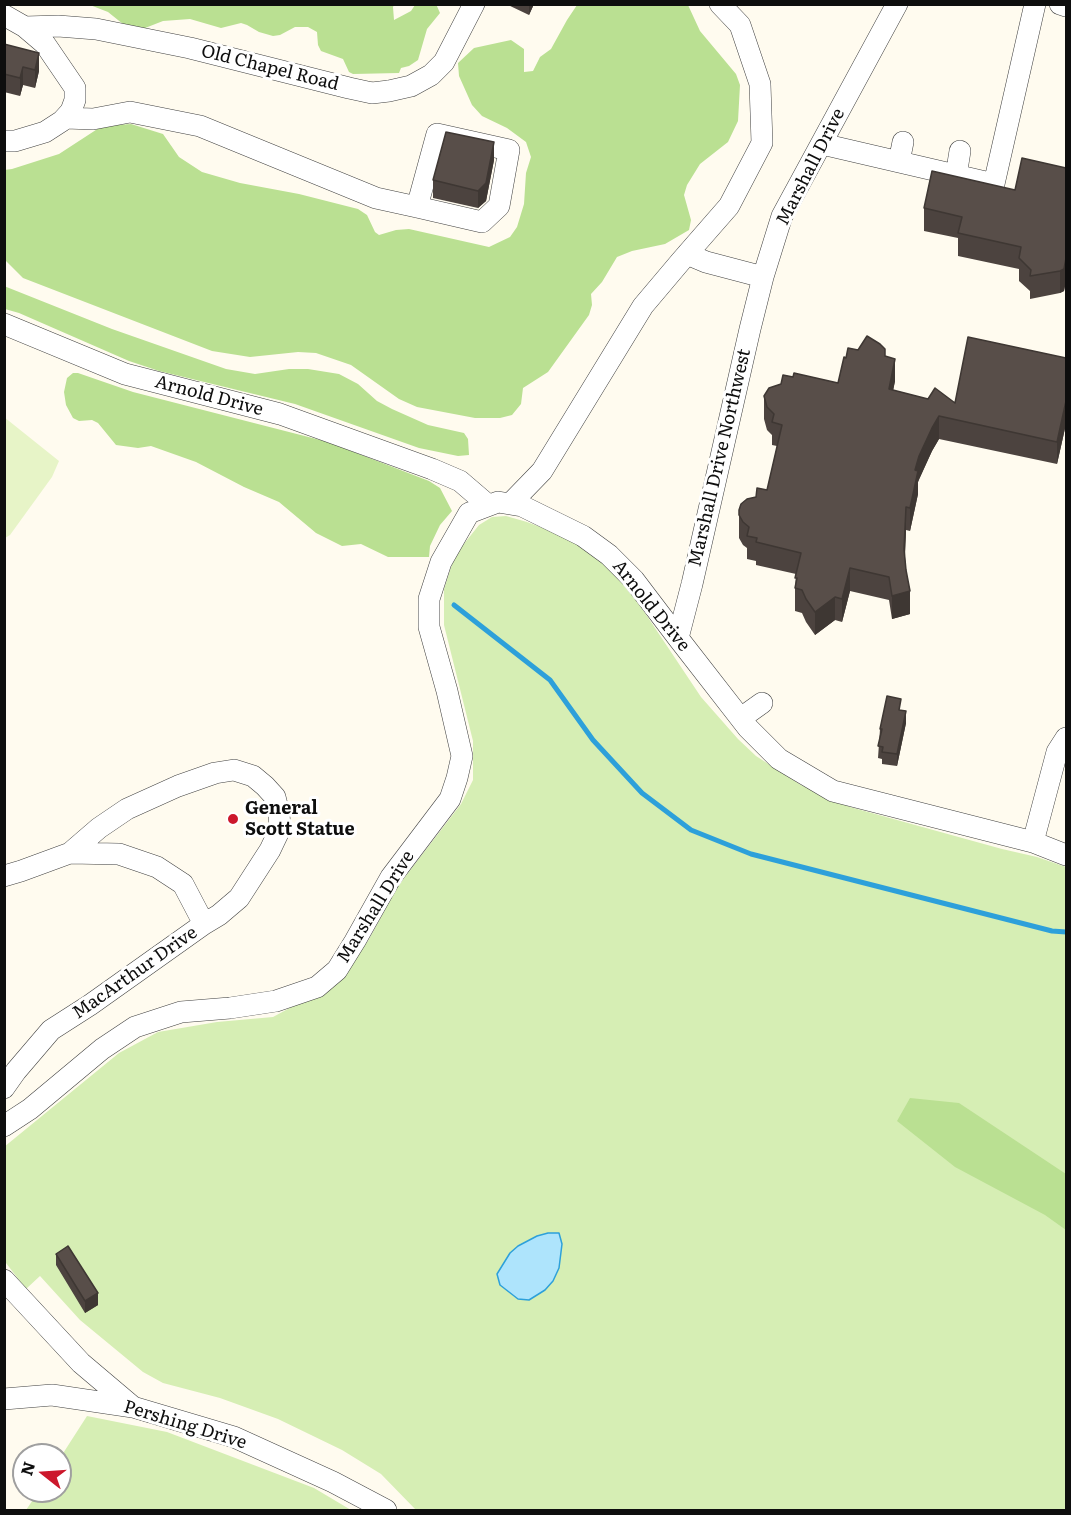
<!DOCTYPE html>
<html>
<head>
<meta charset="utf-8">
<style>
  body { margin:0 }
  #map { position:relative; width:1071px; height:1515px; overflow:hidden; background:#fffbef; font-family:Literata,serif }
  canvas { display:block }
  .frame { position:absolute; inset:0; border:6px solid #0e0e0e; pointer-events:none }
  .north { position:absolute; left:12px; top:1443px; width:60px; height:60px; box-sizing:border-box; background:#fff; border:2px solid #9f9f9f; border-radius:50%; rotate:287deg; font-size:16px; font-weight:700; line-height:24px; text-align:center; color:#0e0e0e }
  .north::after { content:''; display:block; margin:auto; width:21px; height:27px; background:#cc182c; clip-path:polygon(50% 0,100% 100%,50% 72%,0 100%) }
</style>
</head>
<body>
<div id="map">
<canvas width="1071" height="1515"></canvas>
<div class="frame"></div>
<div class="north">N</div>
</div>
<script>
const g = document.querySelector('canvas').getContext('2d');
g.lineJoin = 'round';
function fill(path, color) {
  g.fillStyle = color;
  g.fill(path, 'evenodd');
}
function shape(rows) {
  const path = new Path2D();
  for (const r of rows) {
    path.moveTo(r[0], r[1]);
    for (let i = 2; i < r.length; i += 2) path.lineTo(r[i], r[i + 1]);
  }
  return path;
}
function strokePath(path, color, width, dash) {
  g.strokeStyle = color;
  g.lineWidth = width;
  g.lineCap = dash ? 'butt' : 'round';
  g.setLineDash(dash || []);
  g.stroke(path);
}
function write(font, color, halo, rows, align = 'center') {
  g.font = font + ' Literata,serif';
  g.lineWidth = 6;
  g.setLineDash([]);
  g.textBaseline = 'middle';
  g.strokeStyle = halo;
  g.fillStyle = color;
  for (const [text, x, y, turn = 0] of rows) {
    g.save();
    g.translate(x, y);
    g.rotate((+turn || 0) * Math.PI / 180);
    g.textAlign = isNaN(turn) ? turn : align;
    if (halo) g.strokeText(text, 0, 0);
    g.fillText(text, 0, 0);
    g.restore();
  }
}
const green = shape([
  [506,516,527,522,564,536,587,550,608,568,629,589,701,697,738,739,756,756,801,785,850,807,1002,849,1037,857,1066,867,1066,1510,416,1510,381,1474,342,1450,278,1419,220,1398,163,1383,143,1372,80,1320,40,1276,26,1289,6,1263,4,1147,119,1053,158,1032,217,1022,273,1017,334,984,368,941,398,886,461,804,473,780,473,741,444,625,444,589,455,555,479,525,492,517],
  [87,1416,167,1432,314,1488,351,1510,26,1510,39,1491,60,1491,60,1458]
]);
const forest = shape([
  [436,4,440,13,427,29,418,60,409,66,401,68,399,73,353,74,349,72,343,59,321,51,318,45,317,32,308,27,295,27,280,35,273,36,259,32,247,25,241,23,221,28,190,19,163,21,140,30,123,24,108,12,90,5,394,5,393,7,394,20,411,11,415,5],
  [577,5,688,5,700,31,736,74,740,85,738,121,728,142,700,164,687,185,684,195,691,220,689,230,665,244,632,251,617,257,602,282,591,294,592,305,589,315,548,372,523,388,521,404,512,415,500,418,475,418,417,407,399,399,351,365,316,353,298,352,250,357,212,351,23,278,5,260,4,170,12,169,59,154,102,126,131,124,163,134,179,157,202,172,240,183,299,194,358,209,367,215,375,232,379,235,396,230,409,229,489,247,510,237,517,227,524,204,526,173,531,157,526,142,507,128,482,116,472,105,459,76,458,63,474,48,511,40,524,49,524,72,533,71,540,57,551,49,567,20],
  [4,286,112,329,226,369,255,374,289,369,308,369,339,374,358,384,377,401,392,409,428,425,464,433,468,439,469,455,458,456,419,448,295,404,159,371,129,361,19,313,5,309],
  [73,373,78,373,133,392,328,442,429,481,440,488,452,511,440,525,430,546,429,557,388,557,361,544,342,546,316,533,279,502,244,487,196,462,151,446,138,448,116,445,98,423,92,420,79,421,73,418,66,405,64,392,67,378],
  [910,1098,959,1103,1066,1174,1066,1230,1045,1215,955,1167,897,1121]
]);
const pitch = shape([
  [4,417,59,461,52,477,10,535,5,538]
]);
const water = shape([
  [548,1233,559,1233,562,1244,559,1268,553,1281,545,1290,529,1300,518,1299,500,1285,497,1274,510,1253,518,1246,537,1236,548,1233]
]);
const stream = shape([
  [454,605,550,680,593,740,642,793,691,830,751,854,1052,931,1066,932]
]);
const minor = shape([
  [1060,4,1066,6],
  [4,15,25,27,45,44,75,88,75,100,71,111,62,121,45,132,15,141,4,141],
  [25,27,58,26,96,29,190,48,349,88,372,93,389,91,411,86,431,75,444,62,474,4],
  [66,118,93,119,130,112,200,126,376,198,417,207,482,222,499,206,509,150,437,134,417,207],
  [822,144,994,184,1035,4],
  [899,162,903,142],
  [956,176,960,151],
  [687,254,706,262,763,277],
  [4,324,125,374,280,414,432,469,460,481,488,505],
  [510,504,542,471,643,306,681,261,729,206,762,143,760,84,740,25,720,4],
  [678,638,692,584,750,329,763,277,782,216,897,4],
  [741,718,762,703],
  [1033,842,1057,752,1066,738],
  [70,853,99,828,127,809,178,786,215,773,234,770,253,776,265,786,275,797,279,813,280,829,270,850,239,898,219,915,204,924],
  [4,876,21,871,70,853,119,854,157,867,183,884,204,924,90,1005,51,1030,16,1071,4,1088],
  [4,1126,30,1109,102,1049,135,1027,181,1012,230,1008,276,1001,317,987,337,970,355,941,391,877,450,799,457,778,462,756,447,691,429,627,429,599,441,562,469,513,498,502,522,506,583,536,609,555,634,580,678,638,748,728,779,759,833,791,1033,842,1066,855],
  [4,1280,81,1363,133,1407],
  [4,1399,52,1395,133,1407,234,1437,333,1482,386,1510]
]);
const wall = shape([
  [506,4,534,4,529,15],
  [4,44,39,71,35,88,23,85,20,96,4,92],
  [494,160,486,201,478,208,433,198,433,180],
  [1066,168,1066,281,1064,291,1060,293,1030,299,1030,291,1019,281,1019,269,958,256,958,238,924,231,924,208,1015,190],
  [858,350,885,356,895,381,893,390,928,399,1066,424,1057,464,939,439,932,451,919,479,918,482,918,494,910,531,906,530,905,557,910,614,892,619,889,600,850,591,842,622,835,620,815,635,806,622,802,613,795,611,795,588,796,574,756,565,756,561,747,559,747,548,743,545,739,538,739,510,756,497,767,490,777,446,772,445,772,435,767,430,764,419,764,396,781,384,793,377,838,383,846,358],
  [901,710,906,723,897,766,882,764,882,759,878,758,880,729],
  [56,1254,98,1305,85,1313,56,1265]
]);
const shadedWall = shape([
  [529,4,534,4,529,15],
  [39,53,39,71,35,88,35,70],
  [23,67,23,85,20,96,20,78],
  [494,142,494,160,486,201,478,208,478,191],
  [1066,258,1066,281,1064,291,1060,293,1060,271],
  [895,359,895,381,889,412,889,389],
  [1066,401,1066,424,1057,464,1057,442],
  [939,416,939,439,932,451,918,482,918,494,910,531,910,508,915,470,919,456,932,428],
  [906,507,906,530,904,572,904,549],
  [850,568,850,591,842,622,842,599],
  [910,591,910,614,892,619,892,596],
  [835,597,835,620,815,635,815,612],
  [906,711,906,723,897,766,897,754],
  [98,1293,98,1305,85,1313,85,1301]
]);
const building = shape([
  [4,44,39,53,35,70,23,67,20,78,4,74,4,44],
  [446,132,494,142,486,183,478,191,433,180,446,132],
  [1022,158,1066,168,1066,258,1064,269,1060,271,1030,276,1031,270,1019,258,1021,247,958,233,962,217,924,208,932,171,1015,190,1022,158],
  [867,336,880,344,885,349,885,356,895,359,889,389,928,399,935,388,955,403,968,337,1066,358,1066,401,1057,442,939,416,932,428,919,456,915,470,918,471,910,508,906,507,904,549,906,570,910,591,892,596,889,577,850,568,842,599,835,597,815,612,806,599,802,590,795,588,797,578,795,578,801,553,756,542,757,538,747,536,749,527,743,522,739,515,739,510,741,504,747,499,756,497,757,488,767,490,782,425,772,422,774,414,767,407,764,396,769,388,781,384,783,375,793,377,794,373,838,383,844,357,846,358,848,348,858,350,867,336],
  [887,696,901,699,899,710,906,711,897,754,882,752,883,747,878,746,882,729,880,729,887,696],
  [68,1246,98,1293,85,1301,56,1254,68,1246]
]);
const markers = [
  [233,819,6,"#cc182c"]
];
const streetNames = [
  ["Old Chapel Road",270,68,14],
  ["Marshall Drive",811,167,-63],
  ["Arnold Drive",209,396,15],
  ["Marshall Drive Northwest",720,458,-77],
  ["Arnold Drive",651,606,51],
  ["Marshall Drive",376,907,-58],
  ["MacArthur Drive",135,973,-35],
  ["Pershing Drive",185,1425,17]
];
const poiNames = [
  ["General",245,809],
  ["Scott Statue",245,830]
];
fill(green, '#d6eeb4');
fill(forest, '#bae092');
fill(pitch, '#e7f4c7');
fill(water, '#aee4fc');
strokePath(water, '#2da0da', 1.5);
strokePath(stream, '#2da0da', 5);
strokePath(minor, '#414141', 22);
strokePath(minor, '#fff', 21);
fill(wall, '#4c433f');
fill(shadedWall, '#3e3733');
fill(building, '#584e49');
strokePath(building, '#3e3733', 1.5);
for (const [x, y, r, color] of markers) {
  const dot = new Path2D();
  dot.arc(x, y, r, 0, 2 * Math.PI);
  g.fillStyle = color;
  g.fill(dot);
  strokePath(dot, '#fff', 2);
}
write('18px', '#0e0e0e', '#fff', streetNames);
write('bold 18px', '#0e0e0e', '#fff', poiNames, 'left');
</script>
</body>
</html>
